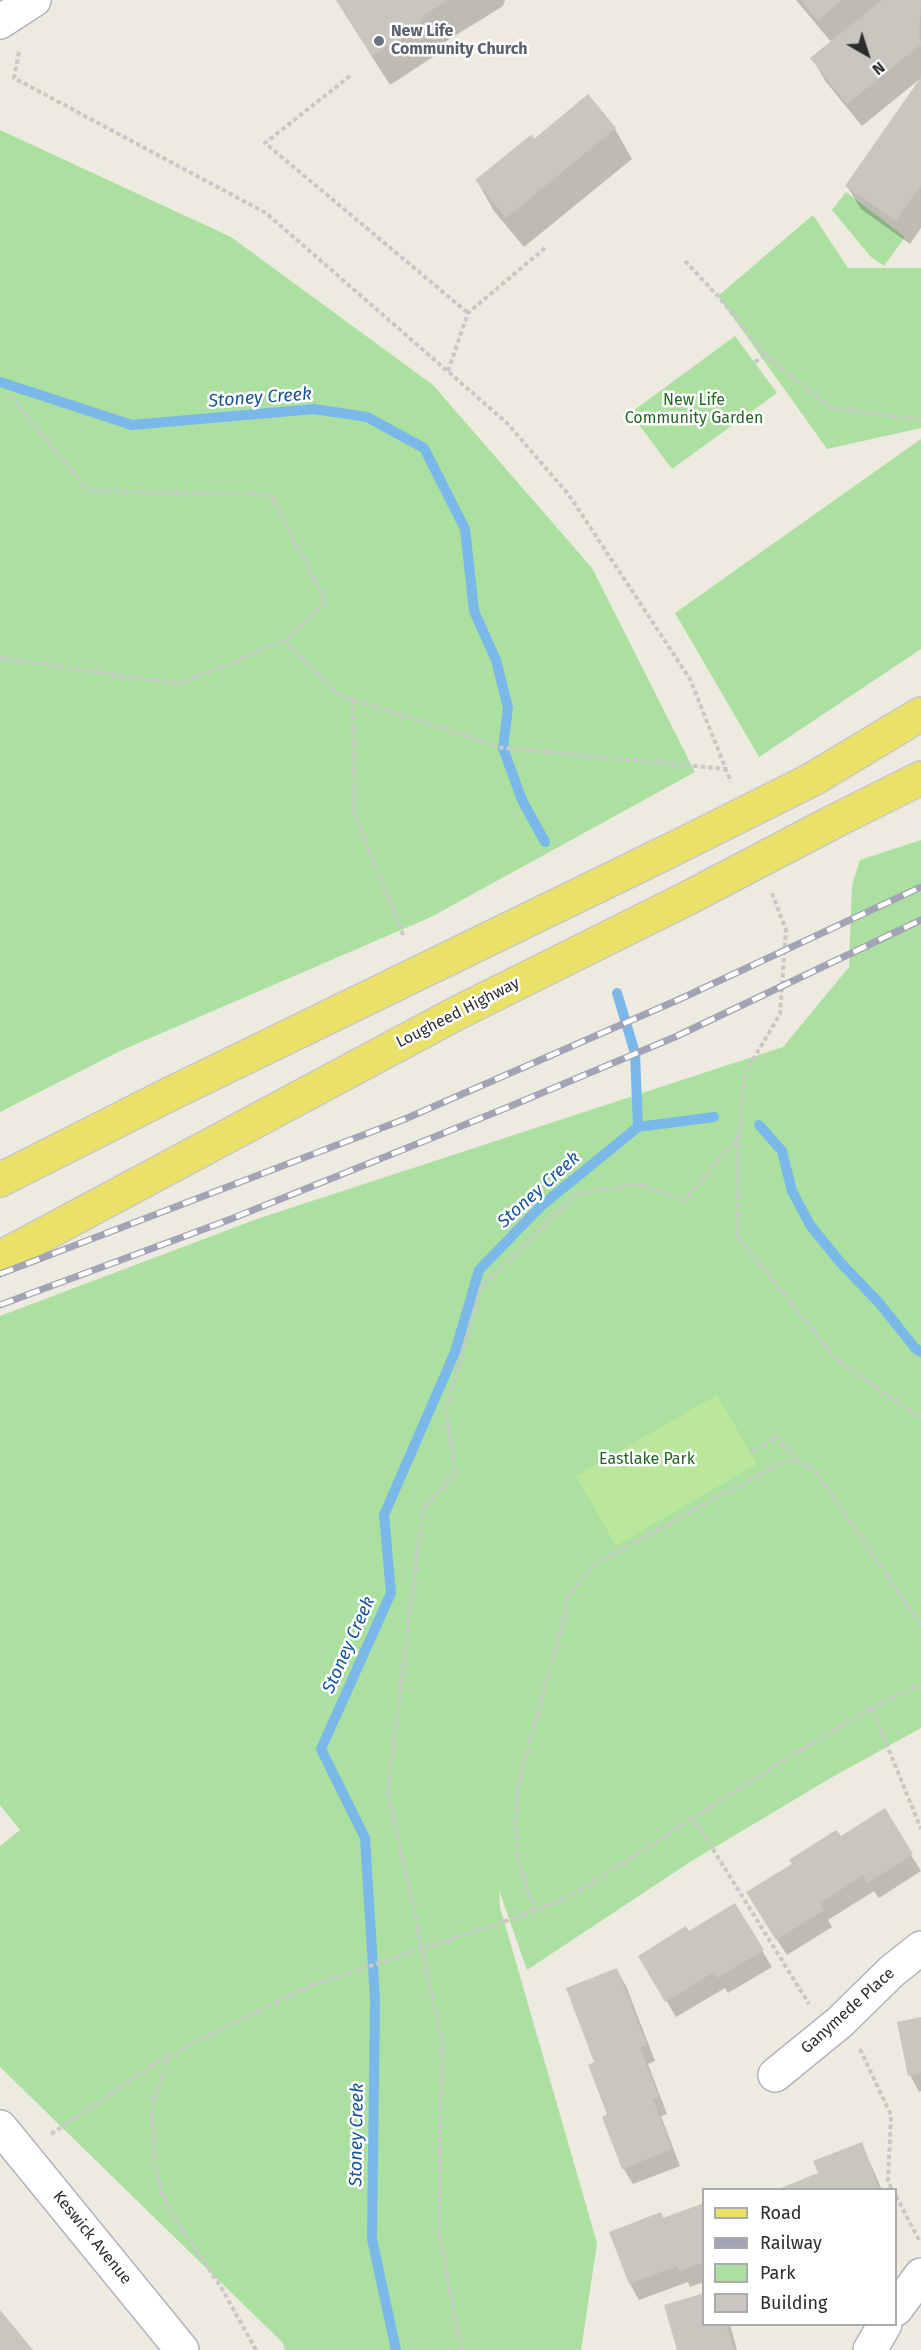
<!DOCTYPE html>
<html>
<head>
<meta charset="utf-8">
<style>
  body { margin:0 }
  #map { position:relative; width:921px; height:2350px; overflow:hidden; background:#edeae0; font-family:"Fira Sans",sans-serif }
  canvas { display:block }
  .legend { position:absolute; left:702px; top:2188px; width:195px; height:138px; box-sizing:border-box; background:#fff; border:2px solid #ababab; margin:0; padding:8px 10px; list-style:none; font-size:18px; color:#2d2d2d }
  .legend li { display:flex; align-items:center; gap:12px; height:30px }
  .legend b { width:30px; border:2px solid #ababab }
  .north { position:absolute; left:837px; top:24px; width:60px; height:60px; -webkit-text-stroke:4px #fff; paint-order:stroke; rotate:141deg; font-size:16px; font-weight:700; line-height:24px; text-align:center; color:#2d2d2d }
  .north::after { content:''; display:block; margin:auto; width:21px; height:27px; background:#2d2d2d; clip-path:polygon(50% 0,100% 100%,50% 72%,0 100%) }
</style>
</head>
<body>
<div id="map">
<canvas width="921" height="2350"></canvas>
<ul class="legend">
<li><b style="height:8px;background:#eae268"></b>Road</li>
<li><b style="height:8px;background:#a3a3b6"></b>Railway</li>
<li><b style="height:16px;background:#abe0a0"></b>Park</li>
<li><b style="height:16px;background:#c9c6bf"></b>Building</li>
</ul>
<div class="north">N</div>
</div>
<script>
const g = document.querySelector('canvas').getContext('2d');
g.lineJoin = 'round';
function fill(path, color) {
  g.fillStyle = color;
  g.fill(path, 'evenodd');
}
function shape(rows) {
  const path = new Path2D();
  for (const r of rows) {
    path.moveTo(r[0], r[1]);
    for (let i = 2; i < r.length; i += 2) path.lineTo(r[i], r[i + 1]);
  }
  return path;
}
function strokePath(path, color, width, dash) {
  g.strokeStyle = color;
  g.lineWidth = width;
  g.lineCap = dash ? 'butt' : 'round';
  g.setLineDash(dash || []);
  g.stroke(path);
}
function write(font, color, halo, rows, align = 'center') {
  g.font = font + ' "Fira Sans",sans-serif';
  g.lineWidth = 5;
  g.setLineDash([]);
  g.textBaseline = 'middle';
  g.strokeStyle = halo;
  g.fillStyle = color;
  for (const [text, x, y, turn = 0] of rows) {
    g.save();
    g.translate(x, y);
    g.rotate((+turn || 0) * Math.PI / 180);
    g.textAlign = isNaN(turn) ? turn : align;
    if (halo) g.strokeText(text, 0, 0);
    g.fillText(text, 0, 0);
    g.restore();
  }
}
const green = shape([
  [0,130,231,237,433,385,592,568,695,772,431,917,120,1051,0,1112],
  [846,192,905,237,884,266,871,257,832,210],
  [813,215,848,268,921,268,921,428,827,449,718,296],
  [735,336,777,393,672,469,630,413],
  [921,439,921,649,759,757,675,613],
  [921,840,921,1728,829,1779,690,1862,527,1970,499,1890,500,1907,597,2243,581,2350,285,2350,283,2343,0,2067,0,1846,20,1830,0,1805,0,1316,257,1219,783,1047,849,967,852,885,860,860]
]);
const pitch = shape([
  [717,1395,757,1464,616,1546,576,1476]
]);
const shadow = shape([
  [336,0,505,0,503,6,440,45,436,55,390,85],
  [796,0,921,0,921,228,910,244,861,209,847,186,920,79,862,126,826,82,812,58,832,43],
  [615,129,632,159,524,247,494,211,477,181,534,141],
  [884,1811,921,1871,879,1898,874,1891,828,1920,832,1927,787,1955,757,1909,840,1838],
  [735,1905,772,1967,728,1993,725,1988,676,2017,640,1956,689,1933],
  [617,1970,626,1986,655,2061,648,2064,667,2114,661,2116,680,2166,633,2184,623,2168,596,2063],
  [921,2018,921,2091,919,2092,910,2075],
  [862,2144,882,2190,779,2190,820,2174],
  [704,2204,704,2282,690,2287,688,2282,639,2300,630,2284,664,2220],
  [704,2324,730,2324,737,2350,679,2350]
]);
const stream = shape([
  [0,382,132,425,314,409,367,417,424,448,465,529,474,611,496,660,508,708,503,748,522,800,545,842],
  [759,1125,782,1151,792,1191,810,1225,840,1262,880,1304,915,1348,921,1352],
  [638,1127,714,1117],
  [396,2350,372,2239,375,1999,365,1838,321,1749,391,1593,384,1515,455,1352,479,1270,541,1206,638,1127,635,1053,617,993]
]);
const building = shape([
  [336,0,448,0,424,15,420,25,372,56],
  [801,0,842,0,818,21],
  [882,0,921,0,919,35,921,44,847,104,810,58],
  [921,77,921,185,896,221,845,186],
  [588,94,616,128,506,218,475,180,532,134,534,139],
  [885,1808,913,1854,868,1883,863,1875,820,1903,824,1910,776,1940,746,1892,792,1864,789,1860,836,1830,841,1836],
  [735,1903,764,1950,717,1978,714,1972,665,2002,638,1956,686,1926,689,1931],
  [617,1968,647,2045,640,2048,659,2097,653,2099,672,2149,622,2169,602,2117,607,2114,588,2065,594,2062,566,1988],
  [921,2017,921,2073,908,2076,897,2022],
  [862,2142,880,2190,776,2190,818,2173,813,2161],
  [704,2203,704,2262,680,2271,677,2266,629,2284,609,2232,661,2212,663,2218],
  [704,2293,704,2324,726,2324,734,2350,677,2350,664,2305],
  [0,2310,33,2350,0,2350]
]);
const path = shape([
  [19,52,14,78,266,213,507,423,569,495,690,679,731,782],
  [350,76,265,143,468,313],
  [685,261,718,296,765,355,831,408,921,420],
  [755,362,765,355],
  [448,371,468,313,545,248],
  [10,396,89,491,271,495,326,602,285,641],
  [0,658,178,684,285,641,339,695,503,748,727,769],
  [353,700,354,812,404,937],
  [772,893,786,930,780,1014,745,1073,738,1138,738,1237,837,1360,921,1419],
  [750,1452,777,1437,797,1460,817,1473,921,1625],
  [872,1708,921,1829],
  [693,1817,809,2004],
  [535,1912,517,1856,515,1824,518,1787,570,1594,594,1565,779,1464,797,1460],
  [524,1915,570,1897,781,1762,872,1708,921,1684],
  [860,2049,891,2115,888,2181,892,2190],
  [51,2134,169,2055],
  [896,2196,919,2240],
  [256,2350,221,2287,177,2222,163,2196,155,2165,152,2105,170,2055,312,1985],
  [461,2350,439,2229,442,2041,388,1791,423,1508,456,1473,446,1411,481,1287,576,1194,639,1184,684,1201,737,1139]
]);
const minor = shape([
  [0,22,34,0],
  [775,2075,840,2022,892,1971,921,1948],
  [0,2127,182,2350],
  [896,2309,921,2275],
  [870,2350,885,2324]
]);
const major = shape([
  [813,779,921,714],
  [833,822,921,778],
  [0,1180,168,1095,665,853],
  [0,1258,459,1012,688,898]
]);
const rail = shape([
  [0,1274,405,1119,680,999,921,887],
  [0,1305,231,1219,506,1108,675,1037,921,920]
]);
const pathBridge = shape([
  [312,1985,524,1915]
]);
const majorBridge = shape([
  [665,853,813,779],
  [688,898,833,822]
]);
const markers = [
  [379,41,6,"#6b7280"]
];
const worshipNames = [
  ["New Life",391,32],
  ["Community Church",391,50]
];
const parkNames = [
  ["New Life",694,401],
  ["Community Garden",694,419],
  ["Eastlake Park",647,1460]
];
const streetNames = [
  ["Lougheed Highway",458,1013,-27],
  ["Ganymede Place",848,2011,-42],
  ["Keswick Avenue",92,2238,51]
];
const waterNames = [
  ["Stoney Creek",260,398,-4],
  ["Stoney Creek",539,1190,-42],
  ["Stoney Creek",349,1645,-66],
  ["Stoney Creek",357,2135,-89]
];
fill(green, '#abe0a0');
fill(pitch, '#bae79c');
fill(shadow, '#0003');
strokePath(stream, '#79b8e9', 10);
fill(building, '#c9c6bf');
strokePath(minor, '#b3b3bf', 36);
strokePath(major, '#c8c8c8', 36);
strokePath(path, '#c8c8c8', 4, [4.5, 3]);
strokePath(minor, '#fff', 33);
strokePath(major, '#eae268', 33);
strokePath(rail, '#a3a3b6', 7);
strokePath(rail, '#fff', 4.5, [14]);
strokePath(majorBridge, '#c8c8c8', 36, []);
strokePath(pathBridge, '#c8c8c8', 4, [4.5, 3]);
strokePath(majorBridge, '#eae268', 33);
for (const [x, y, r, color] of markers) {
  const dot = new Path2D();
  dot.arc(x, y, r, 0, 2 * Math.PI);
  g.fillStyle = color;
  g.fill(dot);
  strokePath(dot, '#fff', 2);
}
write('bold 16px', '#5b616d', '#fff', worshipNames, 'left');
write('16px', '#21671f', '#fff', parkNames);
write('16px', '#2d2d2d', '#fff', streetNames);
write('italic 18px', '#155498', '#fff', waterNames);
</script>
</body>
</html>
